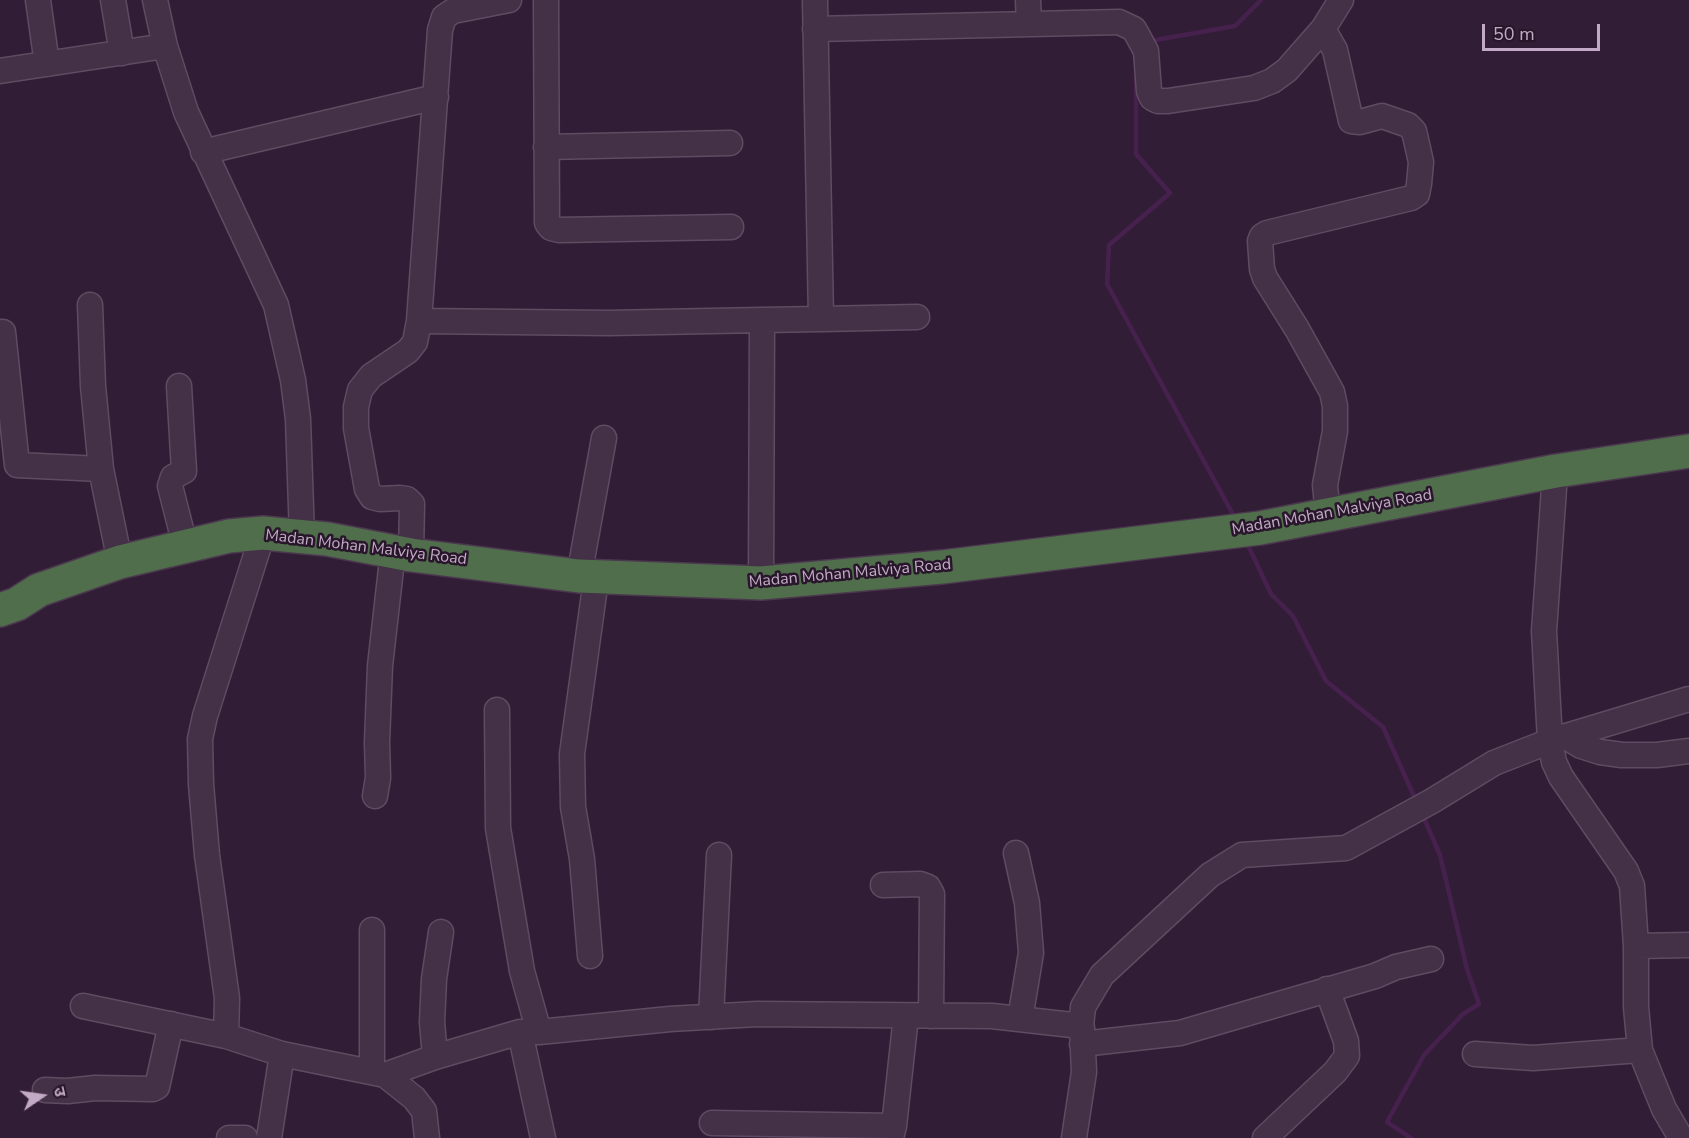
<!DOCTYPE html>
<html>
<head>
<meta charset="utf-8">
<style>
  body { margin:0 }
  #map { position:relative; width:1689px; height:1138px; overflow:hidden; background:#321d36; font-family:"Nunito Sans","Noto Sans Devanagari",sans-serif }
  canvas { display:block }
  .north { position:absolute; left:12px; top:1066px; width:60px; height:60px; -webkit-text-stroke:4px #28162b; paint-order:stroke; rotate:77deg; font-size:16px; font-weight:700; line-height:24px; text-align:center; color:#c2a9c5 }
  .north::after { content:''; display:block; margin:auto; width:21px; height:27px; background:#c2a9c5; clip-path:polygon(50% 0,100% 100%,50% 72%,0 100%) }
  .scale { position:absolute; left:1482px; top:24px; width:118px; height:27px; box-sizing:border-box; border:3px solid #c2a9c5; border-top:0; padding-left:8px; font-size:18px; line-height:21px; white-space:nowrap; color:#c2a9c5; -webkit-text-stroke:4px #28162b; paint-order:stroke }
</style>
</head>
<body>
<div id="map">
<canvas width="1689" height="1138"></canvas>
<div class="north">उ</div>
<div class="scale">50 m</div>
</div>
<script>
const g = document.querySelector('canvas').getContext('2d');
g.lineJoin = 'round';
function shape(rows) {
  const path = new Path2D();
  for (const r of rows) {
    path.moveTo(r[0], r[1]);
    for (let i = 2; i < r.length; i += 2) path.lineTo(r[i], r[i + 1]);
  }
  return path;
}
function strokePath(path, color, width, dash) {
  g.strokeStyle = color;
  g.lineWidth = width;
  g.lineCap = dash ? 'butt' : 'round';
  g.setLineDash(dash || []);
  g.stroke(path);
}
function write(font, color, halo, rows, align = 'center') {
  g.font = font + ' "Nunito Sans",sans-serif';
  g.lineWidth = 5;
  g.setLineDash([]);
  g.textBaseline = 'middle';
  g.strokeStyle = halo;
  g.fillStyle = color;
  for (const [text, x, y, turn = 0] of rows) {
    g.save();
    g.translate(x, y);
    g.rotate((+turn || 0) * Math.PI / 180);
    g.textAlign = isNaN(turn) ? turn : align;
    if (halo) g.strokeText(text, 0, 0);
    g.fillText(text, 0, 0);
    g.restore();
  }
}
const stream = shape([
  [1150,41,1235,26,1261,0],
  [1136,69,1136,154,1170,193,1109,245,1107,284,1236,520],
  [1246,541,1271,594,1293,616,1326,681,1383,727,1417,803],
  [1411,1138,1387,1122,1424,1055,1463,1014,1479,1004,1467,969,1440,855,1423,816]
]);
const minor = shape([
  [38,0,47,64],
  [113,0,122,53],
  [155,0,165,46,186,112,276,305,293,380,298,419,302,537],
  [546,0,547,223,551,228,559,230,731,227],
  [1028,0,1029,24],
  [815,29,1119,22,1134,29,1146,51,1149,91,1152,98,1158,101,1168,101,1254,88,1272,81,1287,70,1323,29,1341,0],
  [1323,29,1335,50,1351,121,1360,122,1382,116,1408,125,1414,131,1421,162,1419,184,1417,194,1411,198,1267,233,1262,236,1260,241,1262,269,1265,278,1297,329,1332,392,1335,406,1335,431,1325,485,1328,515],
  [0,71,165,46],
  [546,147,730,143],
  [203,152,436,97],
  [90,305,93,386,101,469,120,562],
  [821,319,917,317],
  [419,321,608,323,762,320],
  [3,332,17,465,101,469],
  [179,386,184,471,173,477,170,486,185,545],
  [1554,488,1544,631,1550,741,1554,762,1561,777,1626,871,1632,886,1636,946,1636,1007,1640,1050,1664,1109,1681,1138],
  [411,555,412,504,407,499,400,498,380,499,372,497,367,489,356,428,356,407,360,390,371,376,408,351,415,342,419,321,440,30,444,17,453,11,509,0],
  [579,576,604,438],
  [761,583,762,320,821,319,815,0],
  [497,710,498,828,522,971,539,1032],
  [1565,736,1581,746,1600,752,1622,755,1657,755,1689,751],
  [375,796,378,778,377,742,380,666,393,551],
  [1016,853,1027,903,1031,953,1020,1019],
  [883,885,920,884,928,887,932,894,931,1016],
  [1636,946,1689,945],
  [590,956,582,859,573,807,572,754,594,594],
  [83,1006,226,1036,282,1054,385,1075,435,1057,520,1032,539,1032,670,1019,757,1014,992,1016,1081,1026,1083,1007,1102,975,1210,875,1242,855,1346,848,1432,801,1494,763,1550,741,1689,699],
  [711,1017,719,855],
  [520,1032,543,1138],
  [226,1036,227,998,207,855,201,784,200,739,205,716,263,533],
  [1082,1044,1180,1033,1375,976,1396,967,1431,959],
  [1475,1054,1533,1058,1640,1050],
  [435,1057,432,1022,434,979,441,932],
  [372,1072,372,930],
  [385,1075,414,1098,424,1111,427,1138],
  [45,1090,68,1091,95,1088,153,1089,157,1087,171,1024],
  [712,1123,894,1126],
  [229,1138,245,1138],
  [269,1138,282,1054],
  [891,1138,894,1126,906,1016],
  [1074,1138,1084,1072,1082,1028],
  [1265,1138,1335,1072,1347,1056,1346,1041,1327,989]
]);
const highway = shape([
  [0,610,17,604,39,590,120,562,229,536,263,533,327,539,411,555,579,576,761,583,942,567,1260,528,1556,471,1689,451]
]);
const streetNames = [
  ["Madan Mohan Malviya Road",1332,513,-10],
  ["Madan Mohan Malviya Road",366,548,7],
  ["Madan Mohan Malviya Road",850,574,-5]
];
strokePath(stream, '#47214e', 4.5);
strokePath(minor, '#5f4b62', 27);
strokePath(highway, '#4b384e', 36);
strokePath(minor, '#443047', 24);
strokePath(highway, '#506e4c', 33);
write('16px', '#c2a9c5', '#28162b', streetNames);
</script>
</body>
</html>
